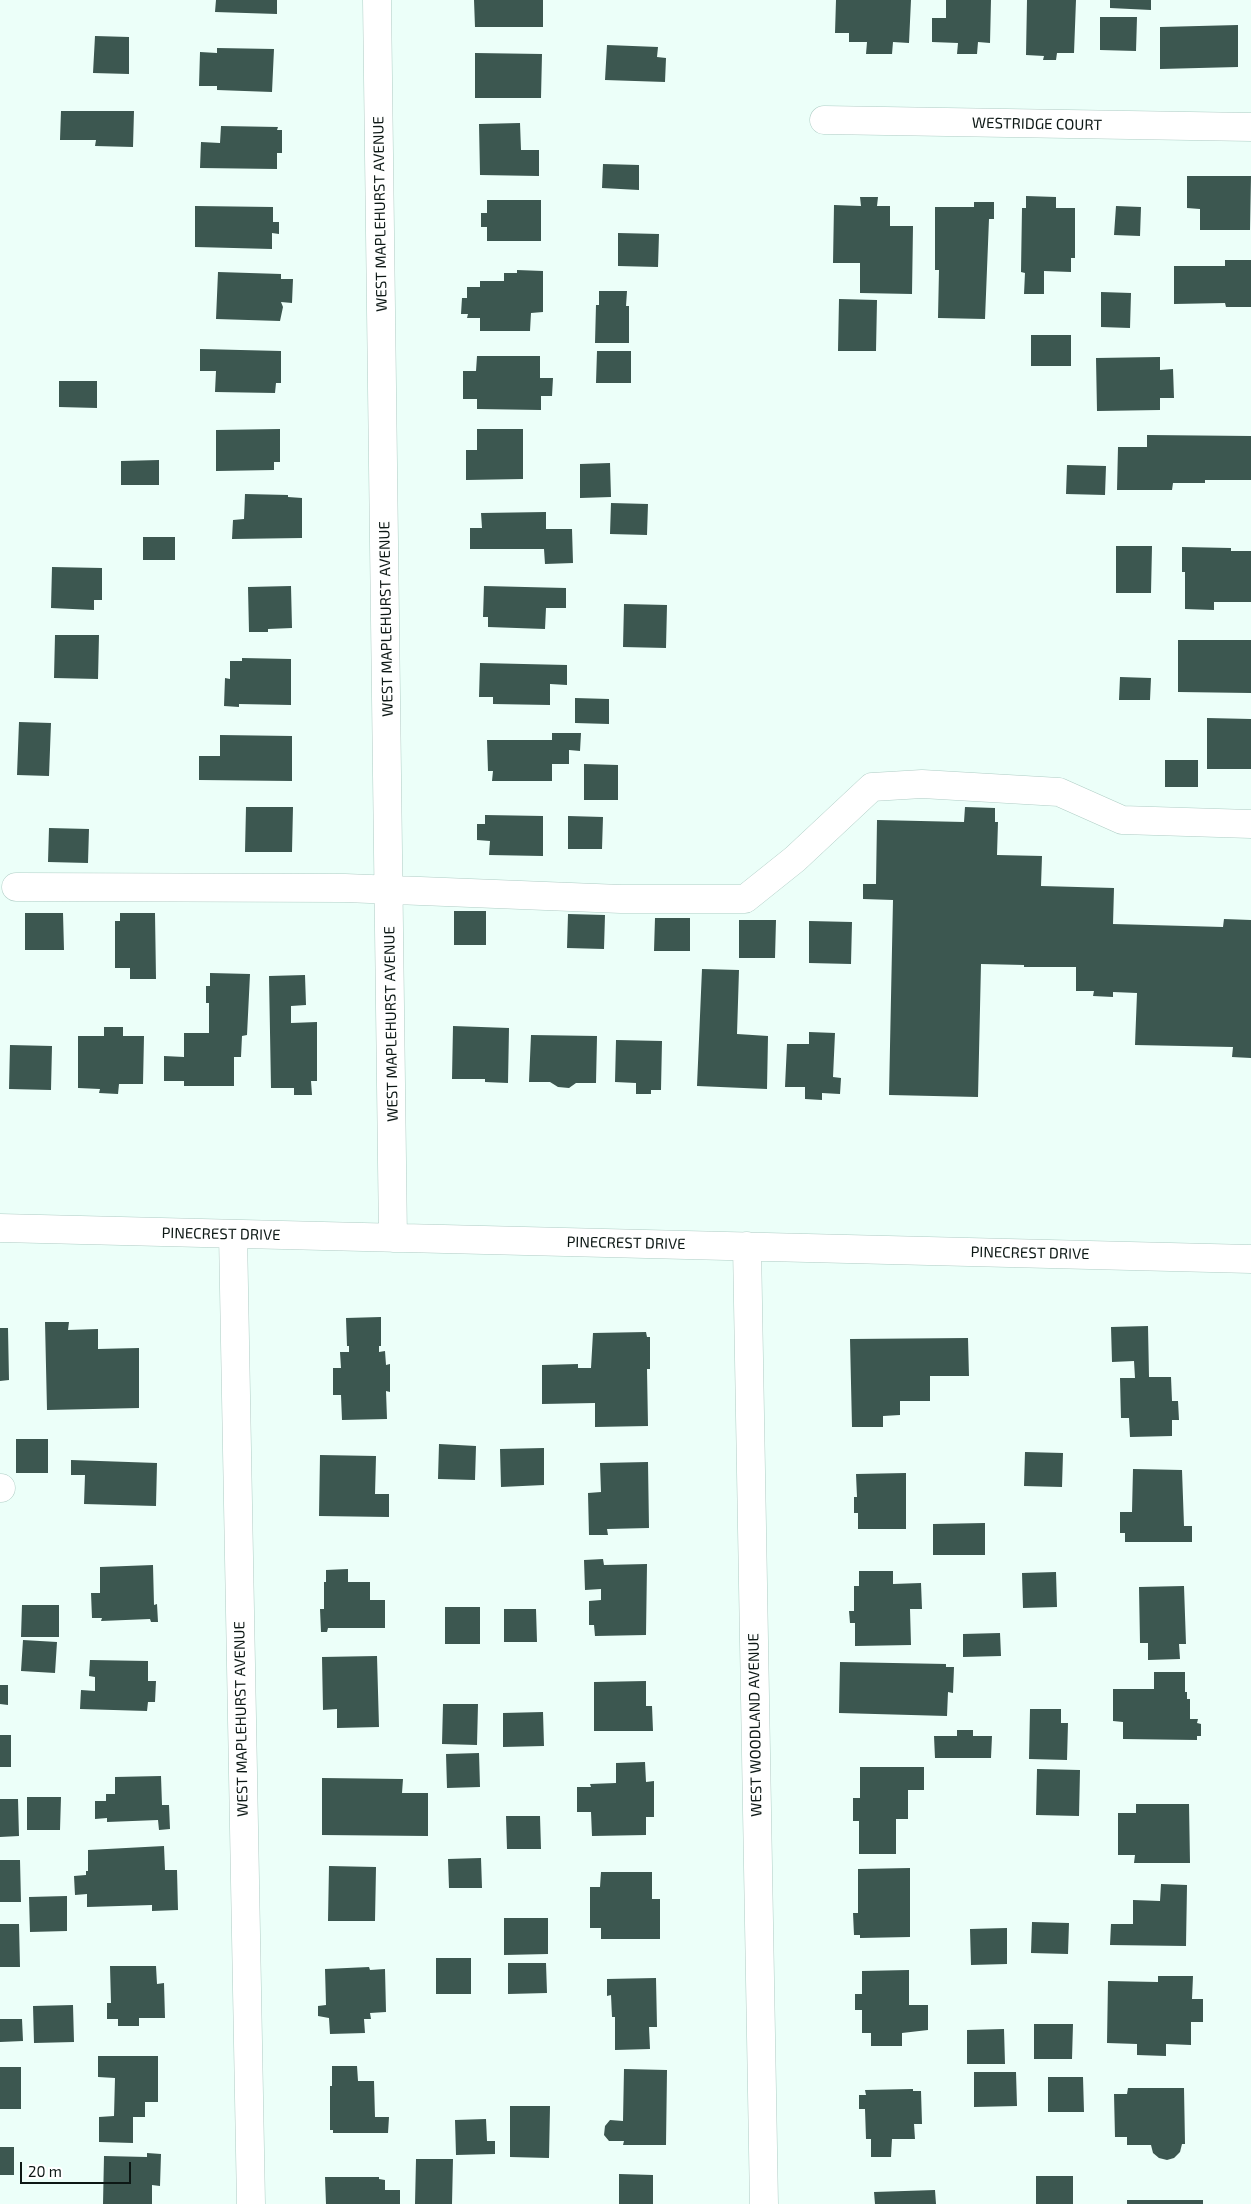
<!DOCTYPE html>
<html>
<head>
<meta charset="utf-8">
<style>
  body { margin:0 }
  #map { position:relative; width:1251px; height:2204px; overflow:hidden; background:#ecfff9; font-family:"Exo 2",sans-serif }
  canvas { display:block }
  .scale { position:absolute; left:20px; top:2162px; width:111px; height:22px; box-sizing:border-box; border:2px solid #0d1815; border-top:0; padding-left:6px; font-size:15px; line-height:18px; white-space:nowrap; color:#0d1815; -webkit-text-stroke:4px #fff; paint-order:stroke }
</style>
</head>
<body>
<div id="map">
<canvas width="1251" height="2204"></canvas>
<div class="scale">20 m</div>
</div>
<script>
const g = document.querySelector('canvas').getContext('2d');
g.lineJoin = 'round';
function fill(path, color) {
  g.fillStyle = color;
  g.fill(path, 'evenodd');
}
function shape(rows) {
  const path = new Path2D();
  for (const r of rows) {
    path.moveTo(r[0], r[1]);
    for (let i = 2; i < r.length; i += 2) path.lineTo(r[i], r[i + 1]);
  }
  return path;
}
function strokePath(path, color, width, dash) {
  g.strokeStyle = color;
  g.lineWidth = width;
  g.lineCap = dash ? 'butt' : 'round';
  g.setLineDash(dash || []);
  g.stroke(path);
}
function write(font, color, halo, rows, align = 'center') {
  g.font = font + ' "Exo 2",sans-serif';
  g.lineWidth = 5;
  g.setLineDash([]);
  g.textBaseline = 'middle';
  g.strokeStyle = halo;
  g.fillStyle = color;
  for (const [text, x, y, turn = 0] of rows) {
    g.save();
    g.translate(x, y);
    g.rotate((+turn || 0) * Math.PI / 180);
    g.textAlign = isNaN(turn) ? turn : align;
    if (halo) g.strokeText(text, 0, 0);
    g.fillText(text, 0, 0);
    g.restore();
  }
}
const building = shape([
  [216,0,277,0,277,14,215,12],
  [474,0,543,0,543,27,475,27],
  [836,0,911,0,909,43,893,42,892,54,866,54,867,42,849,42,849,33,835,33],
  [946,0,991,0,990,43,978,42,977,54,957,54,958,43,932,42,932,18,946,18],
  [1027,0,1076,0,1074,53,1057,53,1056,60,1043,60,1044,56,1026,55],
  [1110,0,1151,0,1151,10,1110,8],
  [1100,17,1137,17,1136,51,1100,50],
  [1238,25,1238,67,1160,69,1160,27],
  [95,36,129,37,129,74,93,73],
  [607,45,658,47,657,57,666,58,665,82,605,80],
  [217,48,274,49,272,92,217,90,217,86,199,86,200,52,217,53],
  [475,53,542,54,541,98,475,98],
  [61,111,134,111,133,147,95,146,96,140,60,140],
  [520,123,521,150,539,150,539,176,480,175,479,124],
  [221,126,278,127,277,130,282,130,282,153,277,153,277,169,200,168,201,142,220,143],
  [603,164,639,165,639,190,602,188],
  [1187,176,1251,176,1250,230,1200,230,1200,209,1187,208],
  [1026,196,1056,197,1056,208,1075,208,1075,258,1071,258,1071,272,1044,271,1044,294,1024,294,1025,273,1021,272,1022,208,1026,208],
  [860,197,878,197,877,206,890,206,890,226,913,226,912,294,860,293,860,263,833,263,834,205,861,206],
  [487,200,541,200,541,241,487,241,487,227,481,227,481,213,487,213],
  [974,202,994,202,994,219,989,219,985,319,938,318,939,270,935,270,935,207,974,207],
  [195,206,273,207,273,222,279,222,279,234,272,233,272,249,195,247],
  [1116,206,1141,207,1140,236,1114,235],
  [618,233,659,234,658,267,618,266],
  [1225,260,1251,260,1251,307,1226,307,1225,303,1174,304,1174,266,1225,266],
  [517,270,543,271,543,312,531,313,530,331,480,331,480,318,467,318,468,314,461,314,462,298,467,298,467,287,480,287,480,281,504,281,504,273,517,273],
  [218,272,281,274,281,279,293,279,292,303,281,302,283,307,280,321,216,319],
  [599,291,627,291,626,306,629,306,629,343,595,343,596,305,599,305],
  [1101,292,1131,293,1130,328,1101,327],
  [839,299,877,300,876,351,838,351],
  [1031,335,1071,335,1071,366,1031,366],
  [200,349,281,351,281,383,276,383,275,393,215,392,216,371,200,371],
  [597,351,631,351,631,383,596,383],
  [477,356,540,356,540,378,553,378,552,396,541,396,541,410,477,409,477,399,463,399,463,371,476,371],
  [1160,357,1160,370,1173,369,1174,398,1160,398,1160,410,1097,411,1096,358],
  [59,381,97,381,97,408,59,407],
  [280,429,280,462,274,462,274,470,216,471,216,430],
  [477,429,523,429,523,479,466,480,466,450,477,450],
  [1147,435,1251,436,1251,480,1205,480,1205,483,1173,483,1172,490,1117,490,1118,447,1147,447],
  [159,460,159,485,121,485,121,461],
  [610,463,611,497,580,498,580,464],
  [1067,465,1106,466,1105,495,1066,494],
  [245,494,288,495,288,497,302,498,302,538,232,539,233,520,244,519],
  [611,503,648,504,647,535,610,534],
  [546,512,546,529,572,529,573,563,545,564,544,549,470,549,470,528,482,528,481,513],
  [143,537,175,537,175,560,143,560],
  [1116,546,1152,546,1151,593,1116,593],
  [1182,547,1231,548,1231,551,1251,551,1251,602,1214,602,1214,610,1185,609,1185,572,1182,572],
  [52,567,102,568,102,600,94,600,94,610,51,608],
  [291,586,292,628,268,629,268,632,249,632,248,587],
  [484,586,566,588,566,608,546,608,545,629,488,627,488,617,483,617],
  [624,604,667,605,666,648,623,647],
  [55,635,99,635,98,679,54,678],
  [1178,640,1251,640,1251,693,1178,692],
  [242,658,291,659,291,705,239,704,239,707,224,706,225,678,230,679,230,661,242,661],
  [480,663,567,665,567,685,550,684,550,705,493,704,493,697,479,697],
  [1120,677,1151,678,1150,700,1119,700],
  [575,698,609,699,609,724,575,723],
  [1207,718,1251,719,1251,769,1207,769],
  [19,722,51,723,49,776,17,775],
  [552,733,581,733,580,751,569,750,569,764,552,764,552,781,492,781,493,771,488,771,487,740,552,740],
  [220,735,292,736,292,781,199,780,199,756,220,756],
  [1165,760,1198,760,1198,787,1165,787],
  [584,764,618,765,618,800,584,800],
  [246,807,293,807,292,852,245,852],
  [965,807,995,808,995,822,998,822,997,855,1042,856,1041,886,1114,888,1113,924,1223,927,1224,919,1251,920,1251,1058,1232,1057,1233,1047,1135,1045,1137,993,1113,992,1113,997,1093,996,1094,991,1076,991,1076,967,1024,967,1024,965,981,964,978,1097,889,1095,893,900,863,899,863,884,876,884,877,820,964,822],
  [485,815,543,816,543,856,489,855,490,841,477,840,477,824,485,824],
  [568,816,603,817,602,849,568,849],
  [49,828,89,829,88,863,48,862],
  [454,911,486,911,486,945,454,945],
  [25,913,63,913,64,950,25,950],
  [120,913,155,913,156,979,130,979,130,968,115,968,115,921,120,921],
  [568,914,605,915,604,949,567,948],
  [655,918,690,918,690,951,654,951],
  [739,920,776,920,775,958,739,958],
  [809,921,852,922,851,964,809,963],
  [702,969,739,970,737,1034,768,1036,767,1089,697,1086],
  [210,973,250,974,247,1035,242,1036,241,1057,234,1057,234,1086,184,1086,184,1081,164,1081,164,1056,184,1057,184,1033,209,1033,209,1003,206,1003,206,986,210,986],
  [305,975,306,1005,291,1006,291,1023,317,1022,317,1081,311,1081,312,1095,294,1095,294,1088,271,1088,269,976],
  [453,1026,509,1028,508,1083,485,1082,485,1079,452,1079],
  [104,1027,123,1027,123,1036,144,1036,143,1084,119,1084,118,1094,99,1093,100,1089,78,1088,78,1036,104,1036],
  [809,1032,835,1033,833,1077,841,1078,840,1094,822,1093,822,1100,805,1099,805,1087,785,1087,787,1044,809,1044],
  [531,1035,597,1036,596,1083,576,1083,569,1088,558,1087,550,1082,529,1082],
  [616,1040,662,1041,661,1090,651,1090,651,1094,636,1094,636,1083,615,1082],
  [10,1045,52,1046,51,1090,9,1089],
  [381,1317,381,1346,379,1346,379,1352,385,1351,386,1365,390,1364,390,1392,386,1391,387,1419,342,1420,341,1395,333,1395,333,1368,341,1368,340,1352,349,1352,349,1346,347,1346,346,1318],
  [45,1322,69,1322,68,1330,98,1329,98,1349,139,1348,139,1408,47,1410],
  [1148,1326,1149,1377,1171,1377,1172,1401,1178,1401,1179,1420,1172,1420,1172,1436,1130,1437,1129,1418,1121,1418,1120,1378,1135,1378,1134,1361,1112,1362,1111,1327],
  [0,1328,8,1328,9,1380,0,1381],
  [646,1332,647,1337,650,1337,650,1369,647,1369,648,1426,595,1427,595,1403,542,1404,542,1365,578,1364,578,1368,591,1368,593,1333],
  [968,1338,969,1376,930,1376,930,1401,900,1401,900,1415,883,1416,883,1427,852,1427,850,1339],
  [16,1439,48,1439,48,1473,16,1473],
  [439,1444,476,1446,475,1480,438,1479],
  [544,1448,544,1485,501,1487,500,1449],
  [1025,1452,1063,1453,1062,1487,1024,1486],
  [320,1455,376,1456,375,1494,389,1494,389,1517,319,1516],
  [71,1460,157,1463,156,1506,84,1504,85,1475,71,1475],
  [648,1462,649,1528,607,1529,608,1535,589,1535,588,1493,601,1492,600,1463],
  [1133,1469,1182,1470,1184,1526,1192,1526,1192,1542,1125,1542,1125,1533,1120,1533,1120,1512,1132,1512],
  [906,1473,906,1529,858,1529,858,1513,854,1513,854,1497,857,1497,856,1474],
  [985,1523,985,1555,933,1555,933,1524],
  [603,1559,604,1565,647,1564,646,1635,595,1636,594,1625,589,1625,589,1601,601,1600,601,1589,585,1590,584,1560],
  [153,1565,154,1605,157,1604,158,1622,151,1622,150,1619,101,1621,102,1618,92,1618,91,1593,100,1593,100,1567],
  [348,1569,348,1582,370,1582,370,1600,385,1600,385,1628,328,1628,327,1632,321,1632,320,1609,324,1609,324,1582,326,1582,326,1570],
  [859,1571,893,1571,893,1584,921,1583,922,1609,910,1609,911,1645,855,1646,855,1623,850,1623,849,1611,854,1611,854,1586,859,1586],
  [1056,1572,1057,1607,1023,1608,1022,1573],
  [1184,1586,1186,1644,1179,1644,1180,1659,1148,1660,1148,1643,1140,1643,1139,1587],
  [22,1605,59,1605,59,1637,21,1637],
  [445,1607,480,1607,480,1644,445,1644],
  [504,1609,536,1609,537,1642,504,1642],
  [1000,1633,1001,1656,963,1657,963,1634],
  [23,1640,57,1642,55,1673,21,1671],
  [377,1656,379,1727,337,1728,337,1709,323,1710,322,1657],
  [90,1660,148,1661,148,1681,156,1681,155,1702,148,1702,147,1711,80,1709,81,1690,95,1691,95,1677,89,1676],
  [840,1662,946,1664,946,1667,954,1667,953,1693,948,1692,947,1716,839,1713],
  [1154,1672,1185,1672,1185,1692,1187,1692,1187,1699,1190,1699,1190,1719,1198,1719,1197,1723,1201,1724,1201,1736,1197,1736,1197,1740,1123,1739,1123,1722,1113,1721,1113,1689,1154,1689],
  [646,1681,646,1706,652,1706,653,1731,594,1731,594,1682],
  [0,1685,8,1685,8,1705,0,1704],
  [443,1704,478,1704,477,1745,442,1744],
  [1030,1709,1061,1709,1061,1723,1068,1723,1067,1760,1029,1759],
  [543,1712,544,1746,503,1747,503,1713],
  [957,1730,973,1730,973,1736,992,1736,991,1758,935,1758,934,1736,957,1736],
  [0,1735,11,1735,11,1767,0,1767],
  [479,1753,480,1787,447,1788,446,1754],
  [645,1762,646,1782,654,1781,654,1817,646,1817,646,1835,592,1836,591,1812,577,1812,577,1787,591,1787,590,1784,616,1783,616,1763],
  [860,1767,924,1767,924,1790,908,1790,908,1819,896,1819,896,1854,859,1854,859,1821,853,1821,853,1798,860,1798],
  [1037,1769,1080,1770,1079,1816,1036,1815],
  [161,1776,162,1805,169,1805,170,1829,159,1830,158,1820,107,1822,107,1818,95,1819,95,1801,106,1801,106,1794,115,1794,115,1777],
  [322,1778,403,1779,402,1793,428,1793,428,1836,322,1835],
  [27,1797,61,1797,60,1830,27,1830],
  [0,1799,18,1799,19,1836,0,1837],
  [1136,1804,1189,1804,1190,1863,1134,1863,1135,1855,1118,1855,1118,1813,1136,1813],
  [506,1816,540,1816,541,1849,507,1849],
  [164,1846,165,1870,177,1870,178,1910,152,1911,152,1905,87,1907,87,1894,75,1895,74,1876,86,1875,86,1871,88,1871,88,1850],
  [481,1858,482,1888,449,1888,448,1859],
  [0,1860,20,1860,21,1902,0,1902],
  [329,1866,376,1867,375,1921,328,1921],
  [910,1868,910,1937,860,1938,860,1935,854,1935,853,1913,858,1913,858,1869],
  [601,1872,652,1872,652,1899,660,1899,660,1939,601,1939,601,1928,590,1928,590,1887,600,1887],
  [1161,1884,1187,1885,1186,1946,1110,1945,1111,1924,1133,1924,1133,1900,1160,1901],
  [67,1896,67,1931,30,1932,29,1897],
  [504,1918,548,1918,548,1954,504,1955],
  [1032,1922,1069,1923,1068,1954,1031,1953],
  [0,1924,19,1924,20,1967,0,1967],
  [1007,1928,1007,1964,971,1965,970,1929],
  [436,1958,471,1958,471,1994,436,1994],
  [508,1963,546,1963,547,1993,508,1994],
  [110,1966,156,1966,157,1984,164,1983,165,2018,139,2018,139,2026,118,2026,118,2019,107,2019,107,2003,111,2003],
  [369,1967,370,1970,385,1969,386,2012,370,2013,371,2019,364,2019,365,2033,330,2034,329,2018,318,2016,318,2006,326,2005,325,1969],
  [909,1970,909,2005,928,2005,928,2030,902,2033,902,2046,871,2046,871,2033,862,2033,862,2010,855,2010,855,1994,862,1994,862,1971],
  [1158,1976,1193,1976,1192,1999,1203,1999,1203,2022,1191,2022,1191,2045,1166,2044,1166,2056,1137,2055,1137,2044,1107,2043,1108,1981,1158,1982],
  [656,1978,657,2027,649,2027,650,2049,615,2050,615,2017,612,2017,611,1995,607,1996,607,1979],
  [73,2005,74,2042,34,2043,33,2006],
  [0,2019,22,2019,23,2041,0,2042],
  [1034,2024,1073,2024,1072,2059,1034,2059],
  [1004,2029,1005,2064,967,2064,967,2030],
  [98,2056,158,2056,158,2102,145,2102,145,2117,133,2117,133,2143,99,2142,99,2117,114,2116,115,2078,98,2077],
  [332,2066,357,2066,358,2081,374,2081,375,2117,389,2117,388,2133,333,2133,333,2130,330,2130,330,2086,332,2086],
  [0,2067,21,2067,21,2109,0,2109],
  [624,2069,667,2070,666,2145,623,2145,624,2141,609,2141,604,2135,605,2126,610,2120,623,2121],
  [974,2072,1016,2072,1017,2106,974,2107],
  [1048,2077,1083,2077,1084,2112,1048,2112],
  [1128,2088,1184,2088,1185,2144,1182,2144,1180,2152,1174,2158,1167,2160,1159,2158,1153,2153,1151,2145,1127,2145,1127,2137,1115,2137,1114,2094,1127,2094],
  [913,2089,913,2091,921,2091,922,2124,914,2124,915,2139,892,2139,891,2157,871,2157,871,2139,866,2139,865,2109,859,2109,859,2095,866,2095,865,2090],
  [510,2106,550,2106,549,2158,510,2157],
  [486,2119,487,2141,495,2141,495,2154,456,2155,455,2120],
  [0,2147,14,2147,14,2175,0,2175],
  [147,2153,161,2154,160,2186,152,2185,152,2204,103,2204,104,2156,147,2157],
  [416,2159,453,2159,452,2204,415,2204],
  [619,2174,653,2175,653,2204,619,2204],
  [1036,2176,1073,2176,1073,2204,1036,2204],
  [325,2177,379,2177,379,2179,385,2180,385,2190,400,2190,400,2204,326,2204],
  [935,2190,936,2204,875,2204,874,2192],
  [1127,2200,1203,2200,1203,2204,1127,2204]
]);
const minor = shape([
  [377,0,393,1238],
  [824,120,1251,127],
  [16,887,345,888,621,899,745,899,795,859,872,787,922,784,1059,792,1122,820,1251,824],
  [0,1228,1251,1259],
  [233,1234,251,2204],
  [747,1246,764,2204],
  [0,1488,1,1488]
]);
const streetNames = [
  ["WESTRIDGE COURT",1037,124,1],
  ["WEST MAPLEHURST AVENUE",380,214,-91],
  ["WEST MAPLEHURST AVENUE",386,619,-91],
  ["WEST MAPLEHURST AVENUE",391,1024,-91],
  ["PINECREST DRIVE",221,1234,1],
  ["PINECREST DRIVE",626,1243,1],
  ["PINECREST DRIVE",1030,1253,1],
  ["WEST MAPLEHURST AVENUE",241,1719,-91],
  ["WEST WOODLAND AVENUE",755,1725,-91]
];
fill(building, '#3c5750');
strokePath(minor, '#afcdc5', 29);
strokePath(minor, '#fff', 28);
write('15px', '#0d1815', '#fff', streetNames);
</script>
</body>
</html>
